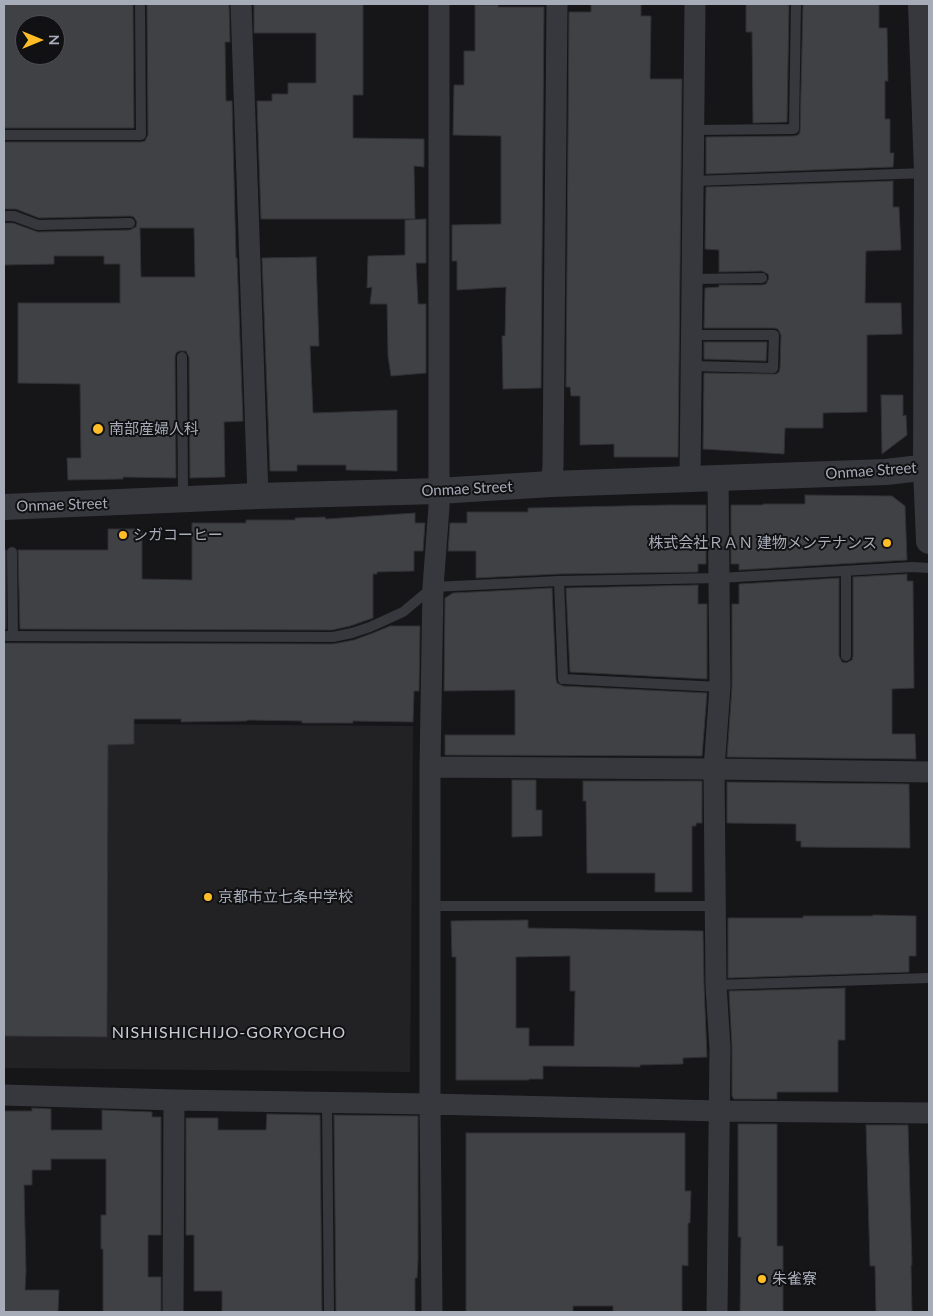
<!DOCTYPE html>
<html>
<head>
<meta charset="utf-8">
<style>
  body { margin:0 }
  #map { position:relative; width:933px; height:1316px; overflow:hidden; background:#161618; font-family:Lato,sans-serif }
  canvas { display:block }
  .frame { position:absolute; inset:0; border:5px solid #a7acb9; pointer-events:none }
  .north { position:absolute; left:15px; top:15px; width:50px; height:50px; box-sizing:border-box; background:#111113; border:1px solid #4d4f55; border-radius:50%; rotate:90deg; font-size:14px; font-weight:700; line-height:20px; text-align:center; color:#a7acb9 }
  .north::after { content:''; display:block; margin:auto; width:18px; height:22px; background:#ffbe27; clip-path:polygon(50% 0,100% 100%,50% 72%,0 100%) }
</style>
</head>
<body>
<div id="map">
<canvas width="933" height="1316"></canvas>
<div class="frame"></div>
<div class="north">N</div>
</div>
<script>
const g = document.querySelector('canvas').getContext('2d');
g.lineJoin = 'round';
function fill(path, color) {
  g.fillStyle = color;
  g.fill(path, 'evenodd');
}
function shape(rows) {
  const path = new Path2D();
  for (const r of rows) {
    path.moveTo(r[0], r[1]);
    for (let i = 2; i < r.length; i += 2) path.lineTo(r[i], r[i + 1]);
  }
  return path;
}
function strokePath(path, color, width, dash) {
  g.strokeStyle = color;
  g.lineWidth = width;
  g.lineCap = dash ? 'butt' : 'round';
  g.setLineDash(dash || []);
  g.stroke(path);
}
function write(font, color, halo, rows, align = 'center') {
  g.font = font + ' Lato,"Noto Sans JP",sans-serif';
  g.lineWidth = 4;
  g.setLineDash([]);
  g.textBaseline = 'middle';
  g.strokeStyle = halo;
  g.fillStyle = color;
  for (const [text, x, y, turn = 0] of rows) {
    g.save();
    g.translate(x, y);
    g.rotate((+turn || 0) * Math.PI / 180);
    g.textAlign = isNaN(turn) ? turn : align;
    if (halo) g.strokeText(text, 0, 0);
    g.fillText(text, 0, 0);
    g.restore();
  }
}
const built = shape([
  [4,723,413,726,410,1072,4,1068]
]);
const building = shape([
  [4,4,133,4,134,128,4,128,4,4],
  [25,25,55,25,55,55,25,55,25,25],
  [147,4,229,4,230,42,225,42,226,101,232,101,236,258,237,258,243,421,224,422,225,477,190,478,189,357,186,351,179,351,176,353,175,357,176,478,123,477,123,479,68,480,67,458,81,458,80,384,18,383,18,303,120,303,120,264,104,264,104,256,54,256,54,264,4,265,4,223,13,223,38,232,130,230,136,227,137,222,134,217,130,216,39,218,16,209,4,209,4,142,141,142,145,141,148,135,147,4],
  [140,228,194,228,195,277,141,277,140,228],
  [254,4,363,4,363,95,353,95,353,138,424,139,424,167,414,166,415,219,261,219,257,101,272,101,272,94,288,94,288,83,316,83,316,33,254,33,254,4],
  [591,4,641,4,641,16,651,16,650,79,682,79,678,457,614,457,614,444,580,445,580,396,571,396,570,387,566,387,569,12,591,12,591,4],
  [746,4,789,4,787,122,753,123,752,32,746,32,746,4],
  [803,4,879,4,879,28,887,28,888,81,885,81,885,119,890,119,890,153,894,153,893,167,706,174,706,137,794,136,798,135,800,132,803,4],
  [475,5,498,5,498,7,544,7,541,388,503,389,502,336,505,336,506,287,457,290,457,261,452,261,452,225,501,224,501,136,453,135,454,85,464,85,464,51,475,51,475,5],
  [893,181,893,207,899,207,901,250,866,251,865,303,901,303,902,334,867,335,867,412,823,413,823,428,785,428,784,454,703,449,704,373,776,374,779,372,780,368,781,335,778,329,774,328,704,328,705,288,719,287,719,285,762,285,766,284,769,278,768,274,762,271,719,272,719,250,705,249,706,187,893,181],
  [426,219,426,263,416,263,418,304,426,304,426,373,391,376,388,356,387,304,370,304,372,287,367,288,368,256,405,255,405,220,426,219],
  [316,257,319,346,310,346,313,413,397,410,397,471,346,470,346,465,297,465,297,471,270,471,262,258,316,257],
  [704,342,767,342,766,361,704,359,704,342],
  [881,395,903,395,903,416,906,415,907,435,882,454,881,395],
  [805,495,892,496,905,506,907,560,739,570,739,564,731,564,731,505,763,505,763,504,805,504,805,495],
  [669,505,706,505,706,564,698,564,698,572,559,574,476,578,476,551,448,551,450,523,467,523,467,512,528,512,528,508,669,505],
  [415,513,415,523,425,523,423,551,414,551,414,571,377,572,377,574,373,574,373,618,350,626,332,630,20,629,18,550,108,550,108,529,142,529,142,579,192,580,192,523,246,523,246,520,295,520,295,518,325,517,326,519,415,513],
  [4,550,6,550,6,629,4,629,4,550],
  [907,574,907,581,913,581,914,688,892,689,892,734,915,734,916,759,727,757,732,687,732,604,739,604,739,584,839,578,839,656,842,662,846,663,852,660,853,656,853,577,907,574],
  [698,585,698,604,707,604,707,679,570,672,566,588,698,585],
  [552,588,556,679,557,683,563,686,707,693,702,756,445,755,445,735,515,735,515,690,444,691,445,598,453,593,552,588],
  [390,626,420,626,419,691,414,691,413,722,353,721,353,723,302,723,302,721,247,720,247,721,181,722,181,719,134,719,134,744,108,745,107,1037,4,1036,4,643,333,644,354,640,373,633,390,626],
  [512,780,536,780,536,810,542,810,542,836,512,837,512,780],
  [583,781,702,781,702,823,696,823,696,826,692,826,692,892,655,892,655,873,587,873,586,801,583,801,583,781],
  [727,782,909,784,910,848,801,847,801,841,796,841,796,824,727,823,727,782],
  [873,915,916,916,916,956,909,956,909,972,728,978,728,918,803,918,803,916,873,916,873,915],
  [528,920,528,928,703,931,704,985,707,1057,683,1058,683,1064,640,1065,640,1067,543,1066,543,1079,529,1079,529,1080,456,1080,456,957,452,957,451,921,528,920],
  [570,956,570,991,575,991,574,1046,529,1046,529,1028,516,1028,516,957,570,956],
  [845,988,845,1040,838,1040,838,1092,777,1092,777,1099,734,1099,732,1096,732,1047,729,991,845,988],
  [32,1108,51,1109,51,1130,102,1130,102,1110,152,1112,152,1117,161,1117,161,1235,148,1235,148,1277,161,1277,161,1312,103,1312,103,1249,101,1249,101,1215,106,1215,106,1159,51,1159,51,1170,32,1170,32,1185,24,1185,26,1271,25,1290,59,1290,58,1312,4,1312,4,1111,32,1111,32,1108],
  [267,1114,320,1115,322,1312,222,1312,222,1291,194,1291,194,1235,186,1235,186,1118,218,1118,218,1130,266,1130,267,1114],
  [334,1115,418,1116,418,1259,417,1278,415,1278,415,1312,336,1312,334,1115],
  [738,1124,777,1124,777,1246,783,1246,783,1312,740,1312,741,1237,738,1237,738,1124],
  [866,1125,908,1125,912,1265,911,1265,912,1312,876,1312,875,1266,870,1266,866,1125],
  [466,1133,685,1133,685,1191,691,1191,690,1223,688,1223,688,1266,682,1265,682,1312,613,1312,613,1306,573,1306,573,1312,466,1312,466,1133]
]);
const service = shape([
  [694,130,794,129,796,4],
  [4,135,141,135,140,4],
  [693,181,927,173],
  [4,216,14,216,38,225,130,223],
  [692,279,762,278],
  [691,335,774,335,773,368,691,366],
  [182,357,183,498],
  [12,552,13,636],
  [846,571,846,656],
  [559,581,563,679,720,687],
  [4,636,333,637,352,633,370,627,403,612,433,587,559,581,719,578,912,567,929,568],
  [430,906,715,906],
  [716,985,929,978],
  [327,1102,329,1312]
]);
const minor = shape([
  [241,4,258,496],
  [690,479,695,4],
  [551,484,553,466,557,4],
  [430,767,714,769,929,772],
  [4,1095,174,1100,430,1104,720,1111,929,1113],
  [173,1312,174,1100],
  [432,1312,430,1104,430,767,433,587,439,507,439,4],
  [717,1312,720,1048,716,985,714,769,720,687,718,478]
]);
const tertiary = shape([
  [921,4,927,173,926,467,929,541],
  [4,507,258,496,438,491,551,484,886,472,929,467]
]);
const markers = [
  [98,429,6,"#ffbe27"],
  [123,535,5,"#ffbe27"],
  [887,543,5,"#ffbe27"],
  [208,897,5,"#ffbe27"],
  [762,1279,5,"#ffbe27"]
];
const poiNames = [
  ["南部産婦人科",109,429],
  ["シガコーヒー",133,535],
  ["株式会社ＲＡＮ 建物メンテナンス",877,543,"right"],
  ["京都市立七条中学校",218,897],
  ["朱雀寮",772,1279]
];
const streetNames = [
  ["Onmae Street",871,471,-4],
  ["Onmae Street",467,489,-3],
  ["Onmae Street",62,505,-2]
];
const neighbourhoodNames = [
  ["NISHISHICHIJO-GORYOCHO",229,1033]
];
fill(built, '#222225');
fill(building, '#404145');
strokePath(building, '#303035', 1);
strokePath(service, '#37383e', 10);
strokePath(minor, '#37383e', 21);
strokePath(tertiary, '#37383e', 26);
for (const [x, y, r, color] of markers) {
  const dot = new Path2D();
  dot.arc(x, y, r, 0, 2 * Math.PI);
  g.fillStyle = color;
  g.fill(dot);
  strokePath(dot, '#111113', 2);
}
write('15px', '#a7acb9', '#111113', poiNames, 'left');
write('15px', '#a7acb9', '#111113', streetNames);
g.letterSpacing = '1px';
write('16px', '#c8cbd5', '#111113', neighbourhoodNames);
g.letterSpacing = '0px';
</script>
</body>
</html>
